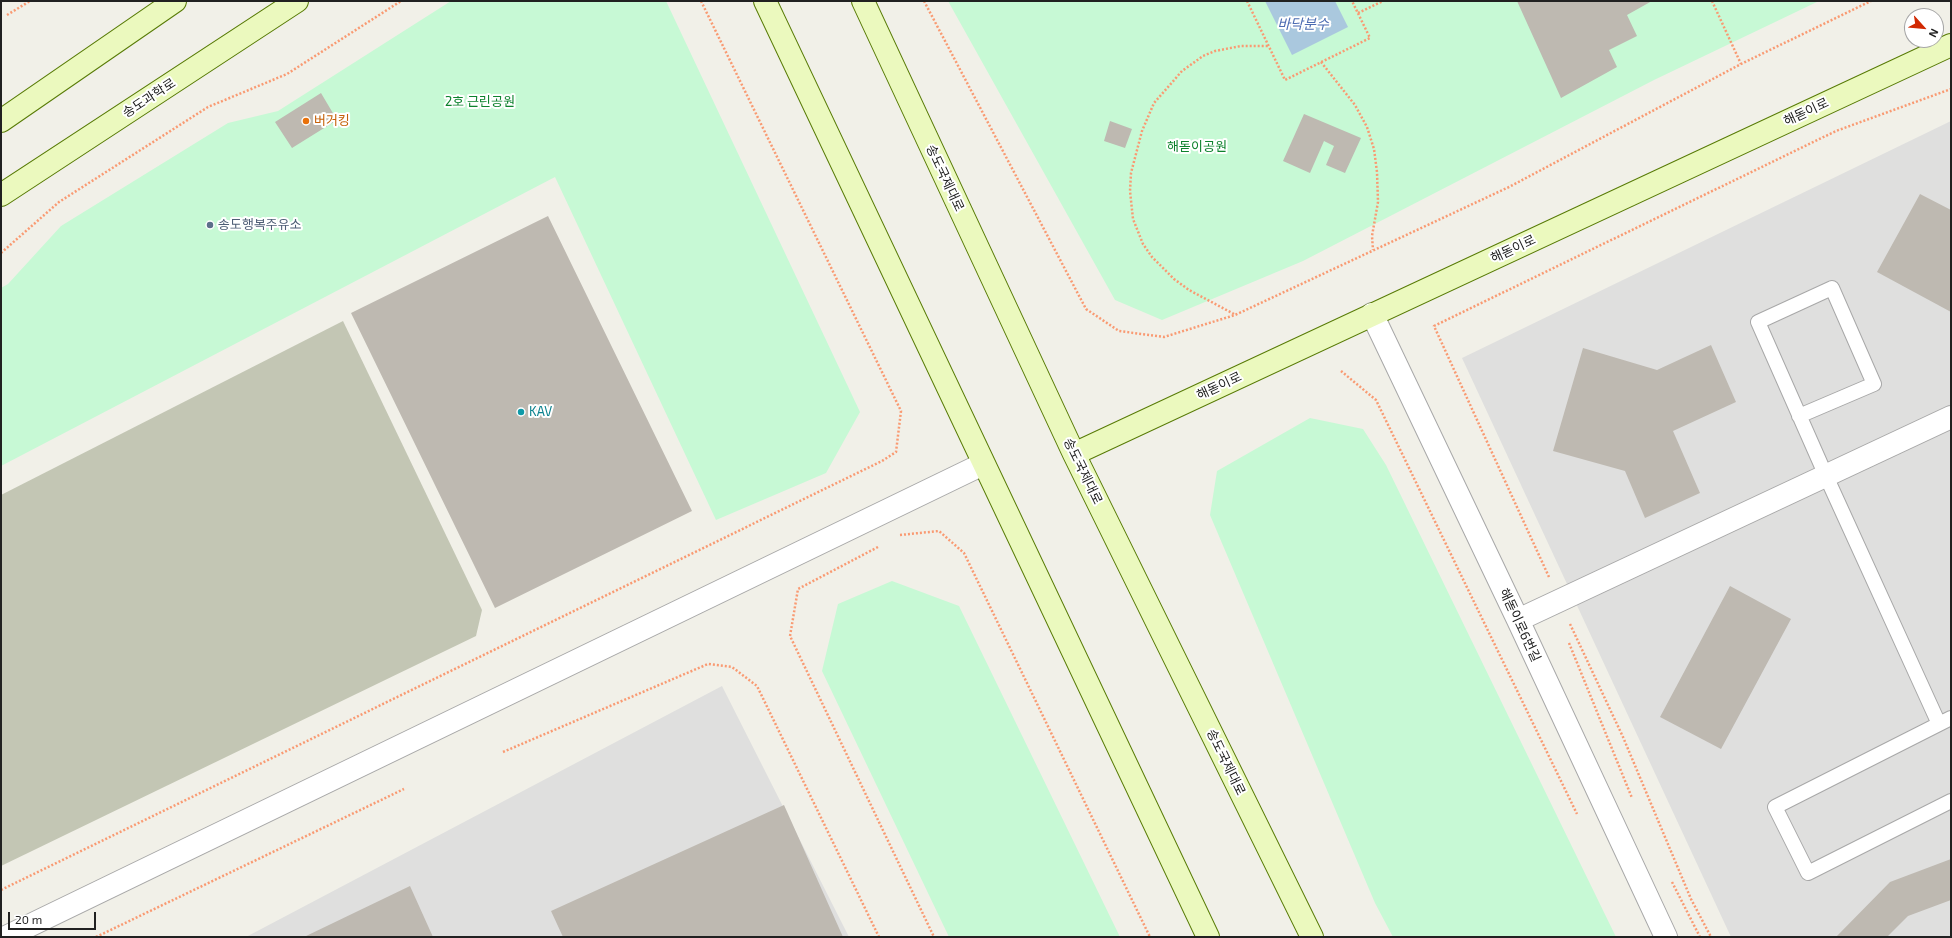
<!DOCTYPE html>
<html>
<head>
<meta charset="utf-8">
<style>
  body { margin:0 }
  #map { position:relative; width:1952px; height:938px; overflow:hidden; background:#f1f0e8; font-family:"Exo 2",sans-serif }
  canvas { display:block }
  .frame { position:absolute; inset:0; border:2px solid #212121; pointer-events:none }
  .north { position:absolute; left:1904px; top:8px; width:40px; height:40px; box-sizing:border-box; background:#fff; border:1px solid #a6a6a6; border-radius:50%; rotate:117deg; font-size:11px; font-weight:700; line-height:16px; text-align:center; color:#212121 }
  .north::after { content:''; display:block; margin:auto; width:14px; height:18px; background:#d12902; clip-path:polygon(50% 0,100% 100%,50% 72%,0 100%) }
  .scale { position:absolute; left:8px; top:912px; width:88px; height:18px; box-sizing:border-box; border:2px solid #212121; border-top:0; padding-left:5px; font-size:12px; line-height:14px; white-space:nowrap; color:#212121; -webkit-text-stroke:3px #fff; paint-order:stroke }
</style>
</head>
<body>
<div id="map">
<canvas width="1952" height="938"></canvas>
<div class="frame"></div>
<div class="north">N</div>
<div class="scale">20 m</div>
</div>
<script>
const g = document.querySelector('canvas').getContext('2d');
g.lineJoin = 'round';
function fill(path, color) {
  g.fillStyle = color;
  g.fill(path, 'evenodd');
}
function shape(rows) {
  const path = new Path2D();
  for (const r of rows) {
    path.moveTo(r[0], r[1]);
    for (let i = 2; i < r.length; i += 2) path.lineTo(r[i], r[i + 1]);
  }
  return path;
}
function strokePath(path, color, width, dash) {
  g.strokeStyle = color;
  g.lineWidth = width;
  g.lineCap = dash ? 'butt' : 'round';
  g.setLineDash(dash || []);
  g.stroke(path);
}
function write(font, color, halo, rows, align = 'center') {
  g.font = font + ' "Exo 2","Noto Sans KR",sans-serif';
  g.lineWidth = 4;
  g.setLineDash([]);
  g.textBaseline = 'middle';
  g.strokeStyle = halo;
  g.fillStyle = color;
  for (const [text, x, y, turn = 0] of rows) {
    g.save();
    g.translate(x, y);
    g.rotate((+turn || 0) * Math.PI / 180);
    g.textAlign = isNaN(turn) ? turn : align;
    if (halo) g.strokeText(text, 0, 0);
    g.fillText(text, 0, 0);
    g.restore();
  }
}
const residential = shape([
  [1951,121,1951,937,1731,937,1462,358],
  [722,686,849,937,246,937]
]);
const construction = shape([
  [343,321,482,610,476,636,1,866,1,495]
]);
const park = shape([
  [451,1,666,1,860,412,826,473,716,520,555,177,1,466,1,288,8,284,61,226,228,123,278,111],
  [948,1,1819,1,1654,80,1303,261,1162,320,1115,300],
  [1310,418,1363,429,1386,465,1616,937,1393,937,1375,903,1210,515,1217,471],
  [892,581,959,606,1120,937,949,937,822,671,838,604]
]);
const water = shape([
  [1265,1,1335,1,1348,27,1292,55]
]);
const building = shape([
  [1517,1,1652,1,1627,15,1637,36,1609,50,1617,67,1561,98],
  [321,93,337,120,292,148,275,122],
  [1304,114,1361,138,1345,173,1326,165,1334,146,1324,141,1310,173,1283,161],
  [1110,121,1132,129,1125,148,1104,141],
  [1920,194,1951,210,1951,312,1877,272],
  [548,216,692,511,495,608,351,313],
  [1711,345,1736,402,1673,431,1700,493,1645,518,1625,471,1553,451,1583,348,1657,370],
  [1730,586,1791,619,1721,749,1660,717],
  [784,805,843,937,563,937,551,911],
  [1951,859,1951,900,1908,916,1887,937,1836,937,1890,882],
  [410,886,433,937,304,937]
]);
const path = shape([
  [924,1,1086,309,1119,331,1164,337,1235,315,1509,187,1741,64,1871,1],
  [1247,1,1285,80,1370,38,1352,1],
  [1712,1,1741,64],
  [1358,13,1383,1],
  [7,15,30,1],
  [1321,62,1355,105,1367,127,1374,149,1377,172,1378,202,1372,236,1373,250],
  [1,253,59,202,208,107,287,74,401,1],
  [1234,314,1189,290,1174,279,1152,257,1143,244,1133,219,1130,191,1131,173,1142,131,1154,103,1182,71,1203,56,1215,51,1241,46,1269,46],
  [1341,371,1376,400,1577,814],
  [900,535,939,531,964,553,1150,937],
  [878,547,798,589,790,636,934,937],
  [1549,577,1434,326,1836,131,1951,89],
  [1570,624,1623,737,1691,899,1711,937],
  [1569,643,1632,798],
  [503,752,708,664,732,667,757,686,879,937],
  [1672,882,1700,937],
  [1,890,882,461,896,452,901,411,701,1],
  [96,937,404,789]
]);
const lane = shape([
  [1799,416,1874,384,1832,288,1758,322,1826,476,1939,724],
  [1951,718,1775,807,1808,873,1951,801]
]);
const street = shape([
  [1372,314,1518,620,1666,937],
  [1518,620,1951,417],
  [6,937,983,464]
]);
const secondary = shape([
  [765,1,1208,937],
  [863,1,1074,454,1312,937],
  [1,121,175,1],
  [1,195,297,1],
  [1074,454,1951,45]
]);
const markers = [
  [306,121,4,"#e8710a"],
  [210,225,4,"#5c6f8a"],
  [521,412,4,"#0f9aa8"]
];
const streetNames = [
  ["송도과학로",149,98,-33],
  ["해돋이로",1806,112,-25],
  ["송도국제대로",945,178,65],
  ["해돋이로",1513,249,-25],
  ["해돋이로",1219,386,-25],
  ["송도국제대로",1083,471,64],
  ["해돋이로6번길",1520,625,65],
  ["송도국제대로",1226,762,64]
];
const parkNames = [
  ["2호 근린공원",480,102],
  ["해돋이공원",1197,147]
];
const foodNames = [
  ["버거킹",314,121]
];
const serviceNames = [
  ["송도행복주유소",218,225]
];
const cultureNames = [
  ["KAV",529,412]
];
const waterNames = [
  ["바닥분수",1303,24]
];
fill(residential, '#dfdfde');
fill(construction, '#c3c6b4');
fill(park, '#c7f9d5');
fill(water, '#aac8de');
fill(building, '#beb9b1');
strokePath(lane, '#a8a8a8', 16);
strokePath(street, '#a8a8a8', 24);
strokePath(secondary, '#587b06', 24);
strokePath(path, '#f99a72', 2.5, [2, 2]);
strokePath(lane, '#fff', 14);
strokePath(street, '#fff', 22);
strokePath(secondary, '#ebf9be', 22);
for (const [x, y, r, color] of markers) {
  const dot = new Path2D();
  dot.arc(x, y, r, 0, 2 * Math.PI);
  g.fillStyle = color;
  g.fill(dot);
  strokePath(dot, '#fff', 1.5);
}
write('13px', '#212121', '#fff', streetNames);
write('13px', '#0d822d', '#fff', parkNames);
write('13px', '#c56008', '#fff', foodNames, 'left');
write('13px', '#4e5e75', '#fff', serviceNames, 'left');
write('13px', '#0d838f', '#fff', cultureNames, 'left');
write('italic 14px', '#4d6cb2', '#fff', waterNames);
</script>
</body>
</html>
